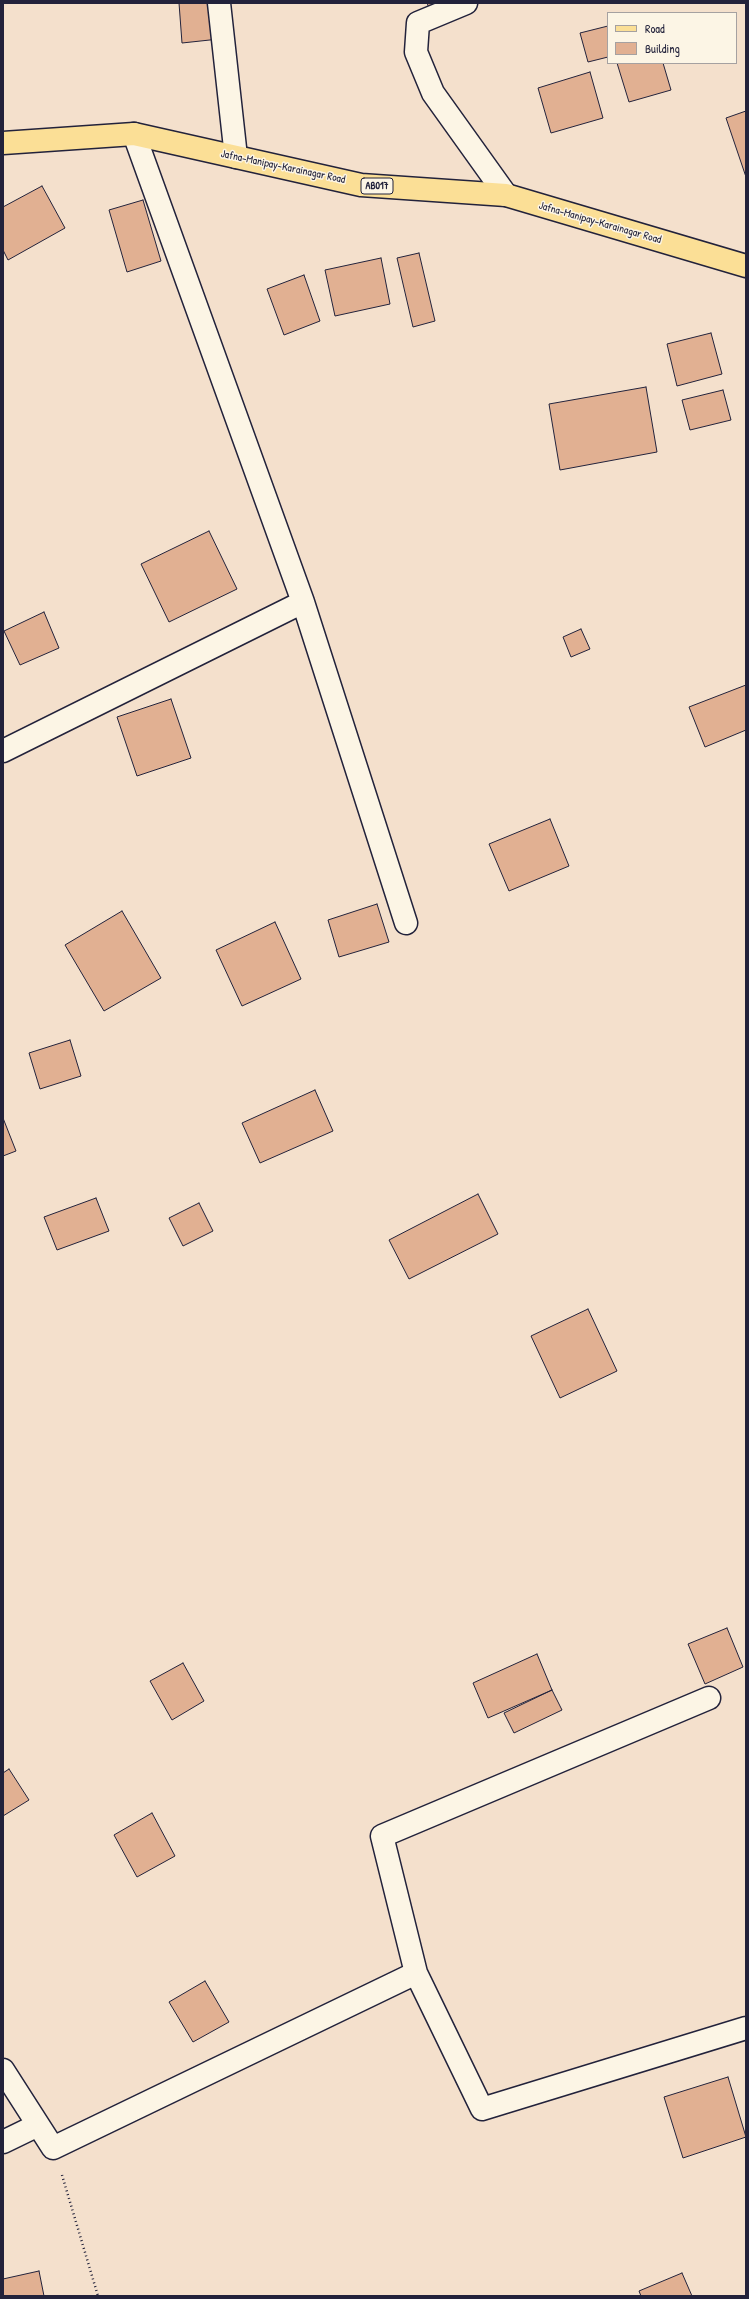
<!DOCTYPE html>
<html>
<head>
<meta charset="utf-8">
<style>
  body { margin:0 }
  #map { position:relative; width:749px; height:2299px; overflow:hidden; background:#f4e0cc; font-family:"Patrick Hand",sans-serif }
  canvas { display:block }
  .frame { position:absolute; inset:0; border:4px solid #22223b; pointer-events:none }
  .legend { position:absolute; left:607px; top:12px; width:130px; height:52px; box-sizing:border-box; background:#fcf5e5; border:1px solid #a5a1a1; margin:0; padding:5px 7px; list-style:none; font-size:12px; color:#22223b }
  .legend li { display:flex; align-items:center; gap:8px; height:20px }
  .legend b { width:20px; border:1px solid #a5a1a1 }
</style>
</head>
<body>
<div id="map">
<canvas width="749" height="2299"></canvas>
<div class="frame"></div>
<ul class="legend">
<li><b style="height:5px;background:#fbdf96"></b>Road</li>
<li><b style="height:11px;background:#e1b092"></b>Building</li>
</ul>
</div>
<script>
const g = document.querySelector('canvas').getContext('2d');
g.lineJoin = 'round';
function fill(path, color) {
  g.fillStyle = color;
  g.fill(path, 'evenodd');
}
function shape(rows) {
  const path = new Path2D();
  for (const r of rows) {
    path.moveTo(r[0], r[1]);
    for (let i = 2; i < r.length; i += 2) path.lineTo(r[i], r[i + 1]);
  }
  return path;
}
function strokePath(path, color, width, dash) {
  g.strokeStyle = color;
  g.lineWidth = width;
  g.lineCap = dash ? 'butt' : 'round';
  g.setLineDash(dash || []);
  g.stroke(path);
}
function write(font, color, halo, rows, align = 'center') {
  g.font = font + ' "Patrick Hand",sans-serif';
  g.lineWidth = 3;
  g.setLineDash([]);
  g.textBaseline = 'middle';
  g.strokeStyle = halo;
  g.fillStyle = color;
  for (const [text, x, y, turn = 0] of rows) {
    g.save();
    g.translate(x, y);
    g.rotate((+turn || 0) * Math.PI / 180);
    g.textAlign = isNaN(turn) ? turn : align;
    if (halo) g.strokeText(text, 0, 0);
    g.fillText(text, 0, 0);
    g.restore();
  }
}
const building = shape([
  [179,3,216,3,219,39,182,43,179,3],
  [427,3,441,3,430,10,427,3],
  [608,26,608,57,588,62,580,33,608,26],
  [617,63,663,63,671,90,629,102,617,63],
  [590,72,603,118,551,133,538,88,590,72],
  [746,111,746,177,726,118,746,111],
  [42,186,65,228,8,260,3,250,3,207,42,186],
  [143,200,161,261,127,272,109,210,143,200],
  [419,253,435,321,413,327,397,258,419,253],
  [381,258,390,304,335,316,325,270,381,258],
  [304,275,320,321,284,335,267,289,304,275],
  [711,333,722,374,677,386,667,344,711,333],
  [646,387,657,452,560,470,549,404,646,387],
  [723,390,731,420,690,430,682,400,723,390],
  [209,531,237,589,169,622,141,564,209,531],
  [44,612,59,648,20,665,4,631,44,612],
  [581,629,590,649,571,657,563,637,581,629],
  [746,685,746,730,705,747,689,707,746,685],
  [171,699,191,758,137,776,117,717,171,699],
  [550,819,569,866,509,891,489,844,550,819],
  [377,904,389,942,339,957,328,920,377,904],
  [122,911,161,978,104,1011,65,945,122,911],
  [275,922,301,979,242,1006,216,950,275,922],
  [70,1040,81,1076,40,1089,29,1053,70,1040],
  [315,1090,333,1131,260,1163,242,1123,315,1090],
  [3,1118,16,1151,3,1156,3,1118],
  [478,1194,498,1234,409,1279,389,1240,478,1194],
  [96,1198,109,1231,57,1250,44,1217,96,1198],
  [199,1203,213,1231,183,1246,169,1218,199,1203],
  [588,1309,617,1371,560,1398,531,1336,588,1309],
  [727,1628,743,1667,705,1684,688,1644,727,1628],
  [537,1654,552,1690,488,1718,473,1683,537,1654],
  [183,1663,204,1701,172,1720,150,1681,183,1663],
  [552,1690,562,1710,514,1733,504,1713,552,1690],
  [9,1769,29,1800,3,1816,3,1773,9,1769],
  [152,1813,175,1856,137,1877,114,1835,152,1813],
  [205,1981,229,2022,193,2042,169,2002,205,1981],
  [728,2077,746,2137,683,2158,664,2097,728,2077],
  [39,2271,44,2296,3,2296,3,2279,39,2271],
  [682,2273,692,2296,641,2296,639,2291,682,2273]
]);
const path = shape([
  [62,2175,98,2296]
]);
const street = shape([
  [219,3,236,157],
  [466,3,418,23,416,52,433,93,506,195],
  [303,602,406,923],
  [3,751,303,602,134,134],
  [709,1698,382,1836,416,1973,482,2109,746,2028],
  [3,2070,53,2148,416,1973],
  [3,2142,38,2125]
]);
const primary = shape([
  [3,143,134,134,361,185,506,195,746,266]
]);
const shields = [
  [377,186,32]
];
const shieldNames = [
  ["AB017",377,186]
];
const streetNames = [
  ["Jafna-Manipay-Karainagar Road",283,167,12],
  ["Jafna-Manipay-Karainagar Road",600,223,16]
];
fill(building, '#e1b092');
strokePath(building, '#22223b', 1);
strokePath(street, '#22223b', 25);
strokePath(primary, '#22223b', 25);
strokePath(path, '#22223b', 2.5, [1, 3]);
strokePath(street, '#fcf5e5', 22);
strokePath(primary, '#fbdf96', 22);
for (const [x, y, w] of shields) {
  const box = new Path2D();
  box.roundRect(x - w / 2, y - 8, w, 16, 3);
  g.fillStyle = '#fcf5e5';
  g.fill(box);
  strokePath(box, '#22223b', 1);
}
write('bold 10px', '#22223b', null, shieldNames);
write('11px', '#22223b', '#fcf5e5', streetNames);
</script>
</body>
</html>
